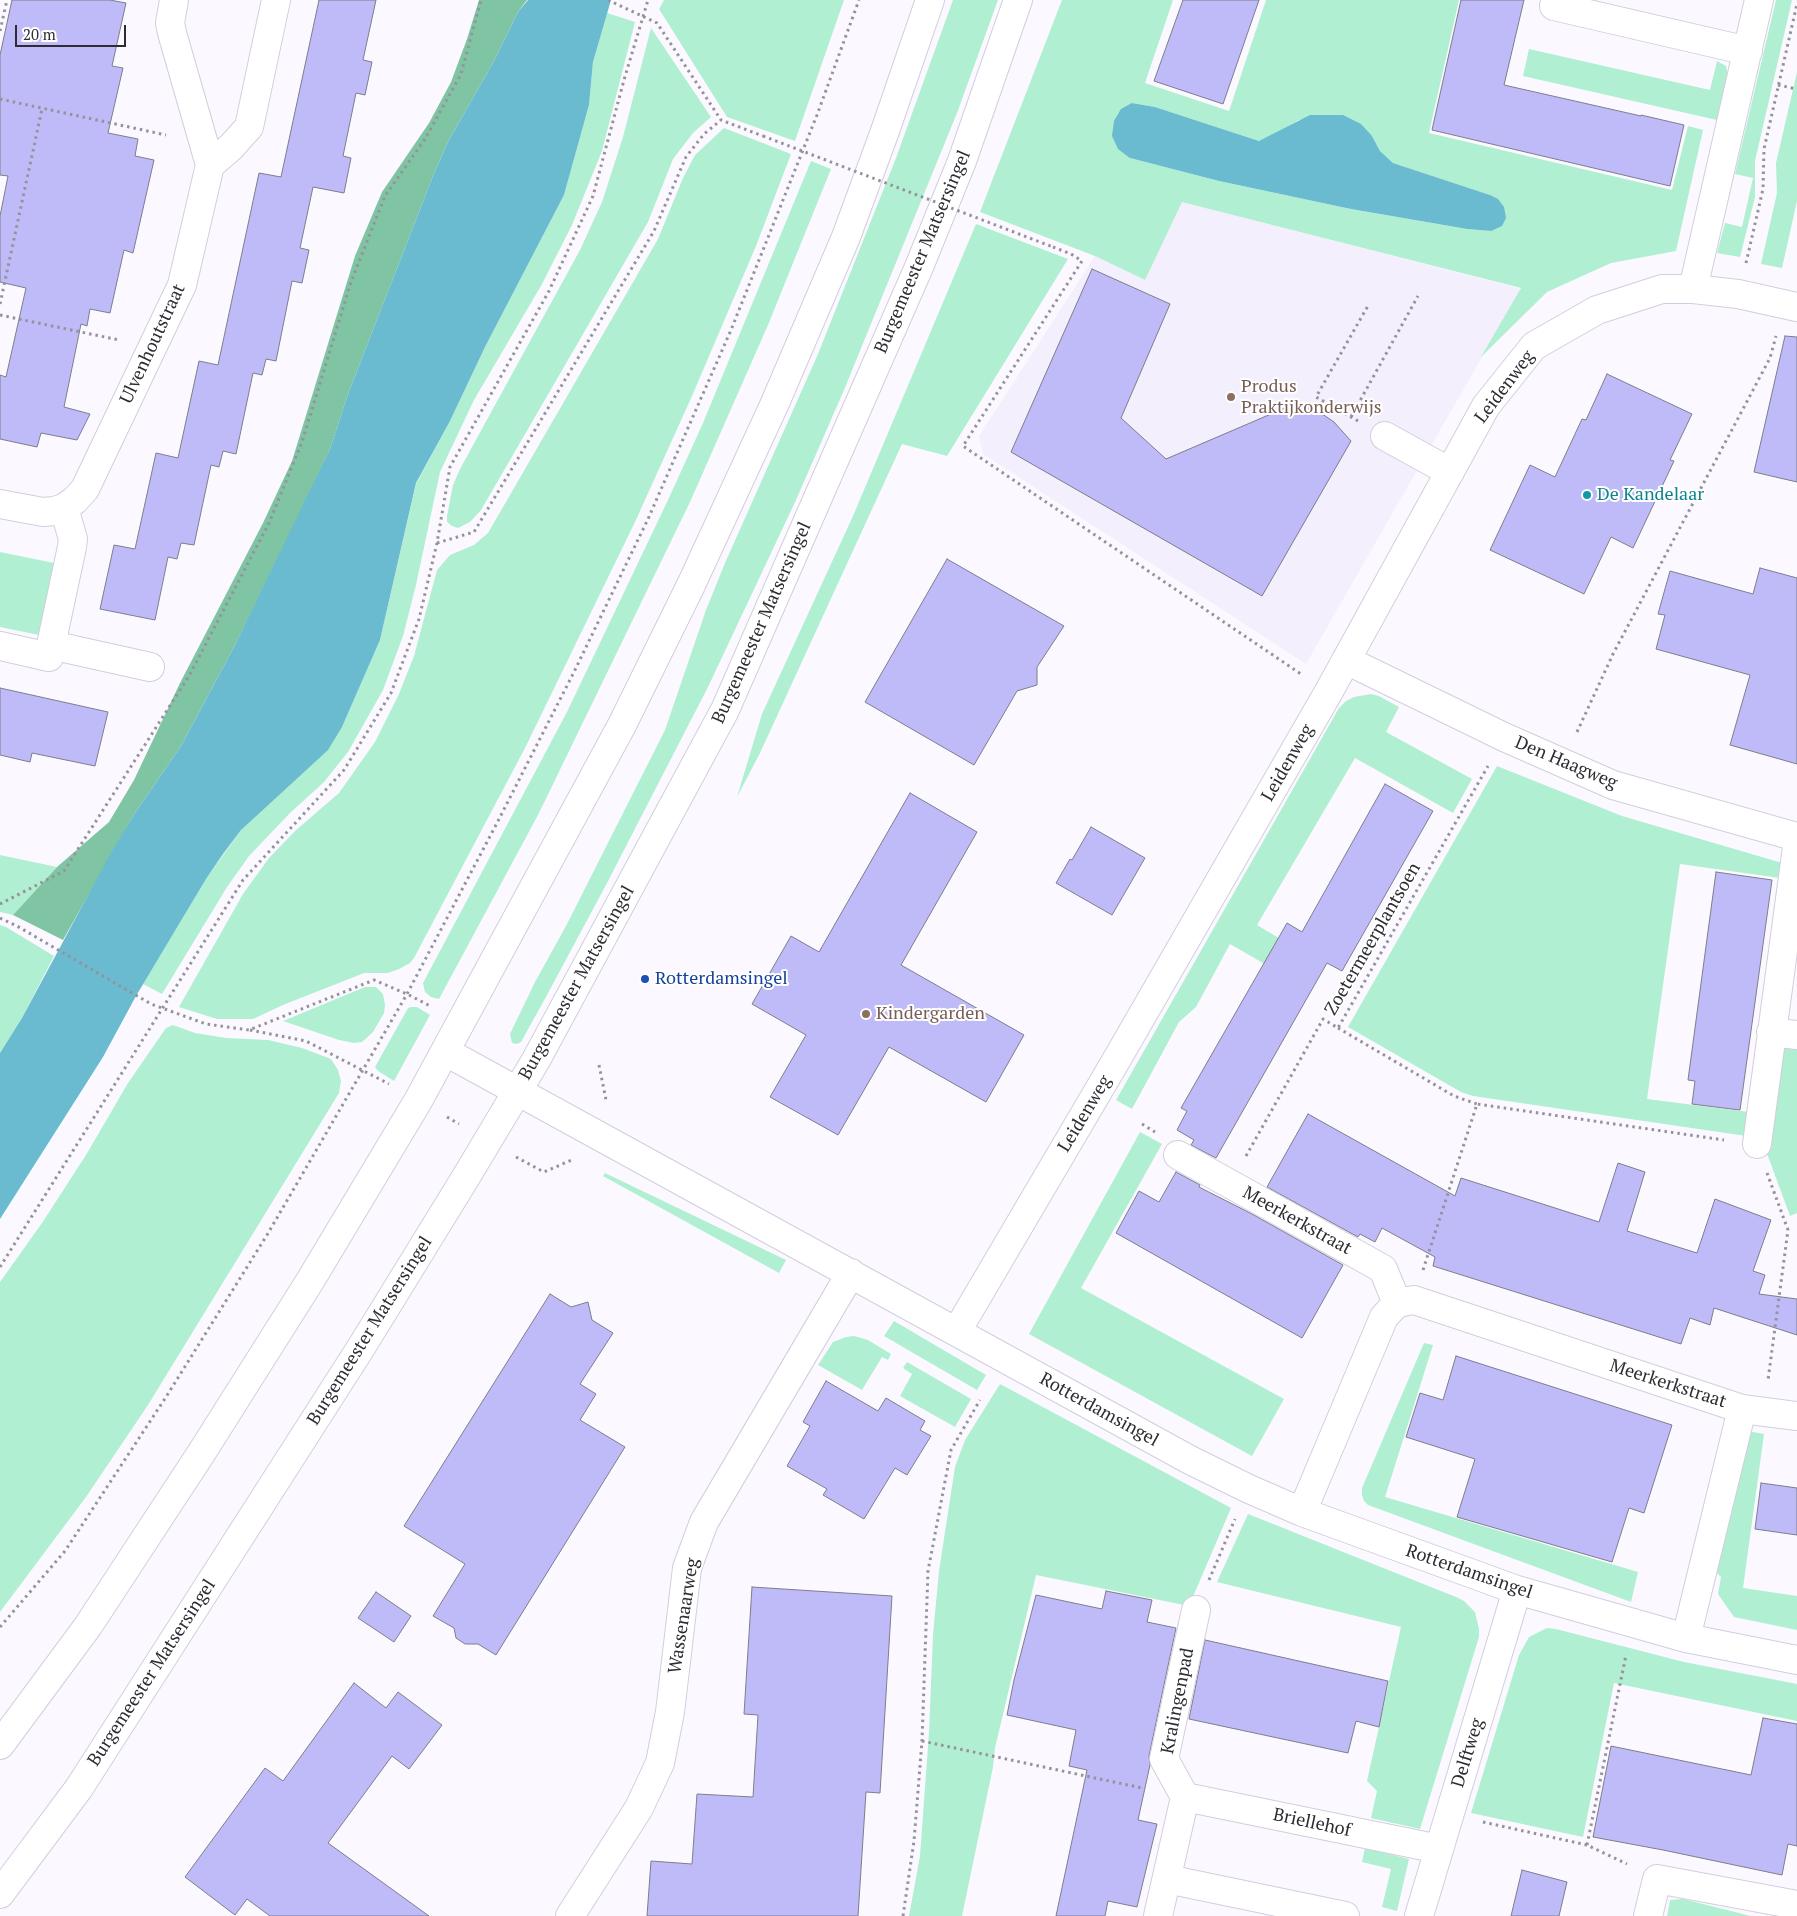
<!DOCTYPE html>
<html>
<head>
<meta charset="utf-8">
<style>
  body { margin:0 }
  #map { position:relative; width:1797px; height:1916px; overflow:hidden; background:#fbf9ff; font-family:"PT Serif",serif }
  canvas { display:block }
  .scale { position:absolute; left:15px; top:25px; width:111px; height:22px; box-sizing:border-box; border:2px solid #2e2c32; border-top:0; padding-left:6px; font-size:15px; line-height:18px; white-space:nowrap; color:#2e2c32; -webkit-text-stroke:4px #fff; paint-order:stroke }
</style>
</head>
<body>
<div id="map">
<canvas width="1797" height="1916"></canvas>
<div class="scale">20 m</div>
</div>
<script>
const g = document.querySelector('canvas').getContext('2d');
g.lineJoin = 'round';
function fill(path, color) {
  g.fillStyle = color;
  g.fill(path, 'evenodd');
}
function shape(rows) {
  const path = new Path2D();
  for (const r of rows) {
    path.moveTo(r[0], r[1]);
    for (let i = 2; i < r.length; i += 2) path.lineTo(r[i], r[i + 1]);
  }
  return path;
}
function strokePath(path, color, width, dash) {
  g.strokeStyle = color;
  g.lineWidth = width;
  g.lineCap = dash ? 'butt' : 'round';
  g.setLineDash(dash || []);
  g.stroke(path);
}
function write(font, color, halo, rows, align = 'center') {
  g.font = font + ' "PT Serif",serif';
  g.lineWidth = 4;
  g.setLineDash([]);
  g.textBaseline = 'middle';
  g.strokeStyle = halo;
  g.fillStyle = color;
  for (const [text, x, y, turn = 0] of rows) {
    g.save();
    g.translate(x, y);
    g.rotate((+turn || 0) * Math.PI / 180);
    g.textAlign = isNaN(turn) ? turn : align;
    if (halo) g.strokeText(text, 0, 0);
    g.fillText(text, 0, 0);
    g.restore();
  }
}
const built = shape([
  [1181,201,1521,289,1306,664,983,454,979,436,1095,256,1145,280]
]);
const green = shape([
  [664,0,844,0,795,141,727,117,659,9],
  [953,0,998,0,957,113,844,390,796,500,708,687,607,883,547,995,521,1042,517,1044,512,1043,510,1034,535,982,566,926,665,730,706,610,725,563,818,354,896,158],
  [1062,0,1173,0,1145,83,1229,111,1266,0,1459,0,1429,133,1672,190,1688,126,1703,130,1676,251,1611,263,1547,292,1481,357,1521,288,1182,202,1145,280,1095,256,980,212],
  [1132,103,1155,107,1259,141,1276,134,1299,120,1372,136,1380,151,1393,163,1490,195,1491,231,1467,229,1351,209,1219,181,1130,158],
  [1776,0,1792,0,1755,161,1755,197,1740,257,1717,253,1725,223,1742,227,1753,178,1735,174],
  [607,13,635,22,602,151,572,225,542,284,474,400,440,472,416,585,403,636,383,690,348,752,324,782,290,813,249,856,227,887,162,994,143,984,206,879,241,830,342,727,380,640,416,484,450,421,485,347,564,195,589,105,593,62],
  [651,28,711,117,693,133,673,159,648,222,481,510,470,522,458,528,452,526,447,522,447,516,453,485,460,469,580,250,602,202,623,137],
  [1529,49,1710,90,1717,61,1726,66,1728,76,1717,120,1523,76],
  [1797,72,1797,201,1782,268,1761,264,1777,193,1776,163],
  [724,128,791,154,756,246,692,396,635,522,525,748,414,958,410,963,399,969,388,973,364,973,283,1005,253,1019,217,1019,179,1007,243,894,269,858,295,831,339,793,375,742,399,694,414,656,437,570,450,555,474,545,488,533,658,239,683,178,695,155],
  [811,161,831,169,768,325,690,502,538,815,439,999,431,997,425,992,423,983,567,712,668,500,703,423],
  [976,224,1068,259,947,456,902,444,760,753,737,797,762,714,853,516],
  [0,552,54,563,39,635,0,627],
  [1371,694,1379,696,1399,707,1386,732,1472,779,1453,813,1355,758,1257,925,1304,953,1289,978,1230,944,1196,1007,1179,1022,1132,1109,1116,1100,1339,708,1346,701,1354,697],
  [1497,766,1622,816,1789,865,1787,879,1680,864,1647,1099,1757,1113,1753,1137,1473,1096,1461,1092,1348,1027],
  [0,855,57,867,13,915,0,912],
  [0,925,6,927,54,956,22,1018,0,1053],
  [365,987,376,987,383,994,385,1005,384,1013,373,1032,362,1042,354,1043,339,1040,283,1021],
  [411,1007,417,1007,430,1015,394,1081,378,1071,375,1067,408,1008],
  [173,1025,195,1033,226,1038,268,1040,302,1048,331,1059,338,1070,341,1081,339,1093,148,1405,86,1497,0,1612,0,1282,42,1223,86,1155,128,1083,166,1028],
  [1776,1037,1797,1040,1797,1213,1790,1216,1762,1140],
  [1140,1132,1162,1144,1081,1288,1284,1399,1252,1456,1029,1334],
  [605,1173,786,1260,779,1273,603,1176],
  [894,1321,986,1375,977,1390,884,1336],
  [854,1336,868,1340,891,1354,888,1360,882,1357,862,1390,818,1365,833,1342,846,1337],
  [1424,1343,1433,1345,1385,1497,1638,1572,1631,1602,1368,1505,1364,1501,1362,1495,1362,1488],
  [907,1362,971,1399,955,1427,900,1396,912,1374,903,1368],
  [1000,1384,1231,1508,1189,1606,1036,1575,995,1748,993,1767,962,1916,909,1916,920,1856,929,1733,933,1635,939,1571,955,1467,965,1440],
  [1747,1431,1764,1434,1743,1588,1797,1596,1797,1630,1734,1617,1718,1594,1721,1577,1714,1570],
  [1248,1514,1456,1597,1464,1601,1475,1612,1479,1629,1479,1637,1420,1829,1371,1818,1377,1791,1367,1781,1401,1627,1217,1582],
  [1547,1628,1556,1629,1684,1662,1797,1684,1797,1721,1614,1683,1583,1837,1471,1813,1519,1655,1529,1637],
  [1365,1848,1409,1859,1397,1911,1382,1907,1391,1869,1362,1862],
  [1682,1899,1683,1899,1751,1916,1667,1916,1670,1900]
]);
const forest = shape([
  [479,0,527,0,518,12,494,61,449,140,435,171,348,394,330,449,295,524,234,647,181,746,133,816,63,940,13,915,57,867,109,822,134,780,180,683,263,523,292,461,355,256,382,192,429,123,451,82,467,39]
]);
const water = shape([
  [528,0,611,0,593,62,589,105,564,195,485,347,450,421,416,483,380,640,342,727,328,750,241,830,223,854,206,879,136,996,103,1057,0,1219,0,1053,22,1018,108,858,133,816,181,746,234,647,330,449,348,394,435,171,449,140,494,61,518,12],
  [1132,103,1155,107,1259,141,1310,115,1343,115,1361,124,1372,136,1380,151,1393,163,1490,195,1498,199,1504,207,1506,218,1502,226,1491,231,1467,229,1351,209,1219,181,1130,158,1118,149,1112,136,1114,121,1121,109]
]);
const building = shape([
  [12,0,110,0,126,3,112,66,123,68,108,133,138,139,135,156,154,160,133,253,124,250,110,313,90,309,87,326,81,324,64,407,90,414,77,440,41,433,37,447,0,439,0,375,6,377,26,288,0,282,0,216,8,176,0,175,0,55,12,0],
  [319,0,376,0,363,60,372,62,365,95,356,93,343,156,351,158,344,193,313,187,300,248,309,250,302,283,292,281,276,361,266,359,262,375,253,373,236,454,223,451,219,467,211,465,194,545,181,543,177,559,168,557,155,620,100,609,114,545,135,549,156,453,178,458,199,361,218,365,259,173,281,177,319,0],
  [1183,0,1259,0,1223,104,1154,81,1183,0],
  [1461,0,1524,0,1504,85,1641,116,1641,115,1684,125,1670,186,1432,130,1461,0],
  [1092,269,1170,304,1121,418,1166,459,1292,405,1299,404,1312,407,1334,422,1351,441,1262,596,1011,452,1092,269],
  [1785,336,1797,337,1797,482,1754,472,1785,336],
  [1607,374,1692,414,1670,460,1674,461,1633,548,1611,537,1584,594,1490,550,1530,465,1555,477,1582,419,1586,420,1607,374],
  [947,559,1064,626,1037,667,1037,685,1017,691,974,765,865,702,947,559],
  [1760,568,1797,578,1797,764,1730,745,1750,675,1656,649,1665,615,1658,614,1670,571,1753,594,1760,568],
  [0,688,108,712,95,766,32,753,30,762,0,755,0,688],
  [1385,784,1433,811,1342,971,1327,963,1216,1158,1191,1145,1194,1140,1177,1130,1187,1111,1181,1108,1287,923,1302,932,1385,784],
  [910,793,977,832,901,965,1024,1035,986,1102,889,1047,838,1135,770,1097,806,1035,752,1004,791,936,819,952,910,793],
  [1091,827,1145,858,1112,915,1056,883,1070,859,1072,860,1091,827],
  [1716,872,1772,880,1740,1110,1692,1104,1695,1081,1688,1080,1716,872],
  [1308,1114,1455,1196,1461,1178,1599,1222,1618,1163,1645,1172,1627,1231,1697,1253,1715,1199,1771,1220,1753,1271,1765,1275,1759,1294,1797,1299,1797,1335,1714,1308,1710,1325,1690,1318,1681,1344,1433,1266,1435,1257,1382,1228,1375,1242,1360,1234,1358,1237,1267,1187,1308,1114],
  [1176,1172,1200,1185,1199,1187,1252,1214,1343,1265,1302,1338,1116,1233,1139,1191,1159,1202,1176,1172],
  [550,1294,571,1307,588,1302,592,1320,613,1333,580,1384,596,1394,580,1420,625,1447,496,1655,478,1644,465,1644,456,1638,454,1628,433,1616,465,1564,404,1526,550,1294],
  [1456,1356,1672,1425,1644,1513,1629,1508,1612,1562,1457,1517,1475,1459,1406,1437,1420,1393,1443,1400,1456,1356],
  [826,1381,878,1411,886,1398,925,1421,920,1430,931,1436,907,1475,895,1468,864,1519,823,1495,827,1489,787,1466,810,1426,803,1422,826,1381],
  [1761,1483,1797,1488,1797,1535,1755,1529,1761,1483],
  [752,1587,892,1596,880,1793,866,1792,858,1916,647,1916,651,1861,692,1864,697,1794,753,1797,758,1715,744,1714,752,1587],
  [1106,1591,1152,1600,1147,1622,1176,1628,1149,1756,1150,1765,1138,1820,1157,1824,1137,1907,1108,1901,1105,1916,1056,1916,1087,1770,1069,1766,1076,1730,1007,1715,1014,1680,1036,1595,1102,1609,1106,1591],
  [376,1592,411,1616,394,1642,358,1618,376,1592],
  [1205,1640,1388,1681,1379,1727,1356,1721,1348,1753,1189,1719,1205,1640],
  [354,1683,386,1708,398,1692,442,1725,409,1769,392,1756,328,1843,429,1916,270,1916,247,1899,235,1915,185,1877,265,1768,283,1781,354,1683],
  [1763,1718,1797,1724,1797,1846,1788,1844,1782,1875,1663,1850,1593,1837,1611,1746,1751,1775,1763,1718],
  [1522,1870,1567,1882,1559,1916,1511,1916,1522,1870]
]);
const path = shape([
  [608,0,657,23,721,120,763,136],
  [0,31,7,0],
  [1778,85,1797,89],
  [0,99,166,135],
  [1053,247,1071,254,1082,261,963,446,1301,674],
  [1746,263,1763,189,1764,149,1797,4],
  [0,304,42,109],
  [0,315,119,340],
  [1351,417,1418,296],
  [1358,421,1316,397,1369,304],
  [437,543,474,532,654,231,686,157,704,134,721,120],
  [1577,732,1613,654,1770,358,1776,336],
  [0,904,64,871,189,676,269,523,302,442,351,282,385,196,425,139,461,74,481,0],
  [0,918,17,926,151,1004,206,1024,249,1030,374,980,407,994,432,1007],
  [1338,1028,1454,1096,1477,1104],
  [250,1030,306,1041,389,1084],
  [599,1065,606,1100],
  [447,1117,459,1124],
  [1142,1124,1155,1132],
  [1246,1156,1323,1019,1338,1028,1488,766],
  [516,1157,544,1172,574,1159],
  [1767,1173,1788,1230,1768,1380],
  [0,1267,243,880,344,770,391,693,419,619,437,543,450,467,549,291,593,196,624,80,648,0],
  [1423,1270,1477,1104,1724,1140],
  [1209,1580,1235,1519],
  [0,1627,65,1551,166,1397,267,1235,407,994,497,823,574,672,648,519,731,330,817,115,859,0],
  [922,1741,1142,1788],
  [1483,1822,1587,1845,1627,1864],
  [1587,1845,1626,1655],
  [903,1916,914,1841,922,1741,928,1571,951,1450,980,1400]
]);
const minor = shape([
  [1556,0,1554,6,1748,51],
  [210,165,231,147,249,127,276,0],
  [1693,289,1759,0],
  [1385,436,1450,472],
  [0,504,43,512,54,511,64,508,75,500,85,489,182,285,210,165,172,33,170,23,174,0],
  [51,645,72,547,73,539,64,508],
  [0,646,49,657,51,645,150,667],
  [1346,660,1504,737,1613,785,1797,837],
  [1771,1032,1797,1035],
  [446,1052,1190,1460,1249,1489,1302,1512,1517,1590,1686,1638,1797,1660],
  [1757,1144,1797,847],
  [1178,1155,1383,1269,1397,1303],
  [957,1331,1117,1059,1328,693,1486,406,1534,346,1597,310,1662,289,1693,289,1738,294,1797,307],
  [1742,1409,1797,1416],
  [1302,1512,1384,1317,1397,1303,1414,1300,1742,1409,1686,1638],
  [1185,1797,1439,1849],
  [1167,1879,1345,1916],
  [570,1916,639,1808,660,1763,670,1712,687,1568,704,1522,851,1273],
  [1158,1916,1185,1797,1164,1759,1196,1610],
  [1419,1916,1517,1590],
  [1648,1916,1657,1879,1797,1905]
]);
const major = shape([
  [0,1745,88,1626,202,1452,310,1281,418,1101,622,725,691,585,775,403,846,237,885,131,930,0],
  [0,1894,79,1788,362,1346,466,1177,536,1060,725,710,919,267,962,161,1018,0]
]);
const pathBridge = shape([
  [763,136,1053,247]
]);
const markers = [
  [1231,397,5,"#8d6e63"],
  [1587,495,5,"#0f9aa8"],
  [645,979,5,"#1a4fb4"],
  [866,1014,5,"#8d6e63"]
];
const streetNames = [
  ["Burgemeester Matsersingel",923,252,-67],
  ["Ulvenhoutstraat",153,344,-65],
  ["Leidenweg",1505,387,-53],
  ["Burgemeester Matsersingel",762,623,-66],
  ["Leidenweg",1288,763,-60],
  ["Den Haagweg",1566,763,23],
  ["Zoetermeerplantsoen",1373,939,-60],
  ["Burgemeester Matsersingel",577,983,-61],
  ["Leidenweg",1085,1114,-59],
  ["Meerkerkstraat",1297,1221,29],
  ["Burgemeester Matsersingel",370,1331,-58],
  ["Meerkerkstraat",1668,1384,18],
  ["Rotterdamsingel",1099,1410,29],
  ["Rotterdamsingel",1469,1572,19],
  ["Wassenaarweg",684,1616,-81],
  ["Burgemeester Matsersingel",152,1673,-57],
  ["Kralingenpad",1178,1701,-79],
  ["Delftweg",1468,1753,-73],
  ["Briellehof",1312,1823,12]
];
const educationNames = [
  ["Produs",1241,387],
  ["Praktijkonderwijs",1241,408],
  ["Kindergarden",876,1014]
];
const cultureNames = [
  ["De Kandelaar",1597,495]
];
const transitNames = [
  ["Rotterdamsingel",655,979]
];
fill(built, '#f3effd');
fill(green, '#b0efd1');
fill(forest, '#7fc5a4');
fill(water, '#6abad0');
fill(building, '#bebbf8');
strokePath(building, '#7d7d8b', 1);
strokePath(minor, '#d2cedd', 30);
strokePath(major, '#d2cedd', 30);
strokePath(path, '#959399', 3, [2.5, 4]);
strokePath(minor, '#fff', 28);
strokePath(major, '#fff', 28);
strokePath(pathBridge, '#959399', 3, [2.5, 4]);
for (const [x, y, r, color] of markers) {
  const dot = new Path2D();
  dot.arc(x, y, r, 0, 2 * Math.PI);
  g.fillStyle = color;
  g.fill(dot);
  strokePath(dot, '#fff', 2);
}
write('18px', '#2e2c32', '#fff', streetNames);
write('18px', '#785e54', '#fff', educationNames, 'left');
write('18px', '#0d838f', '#fff', cultureNames, 'left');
write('18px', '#164399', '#fff', transitNames, 'left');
</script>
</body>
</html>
